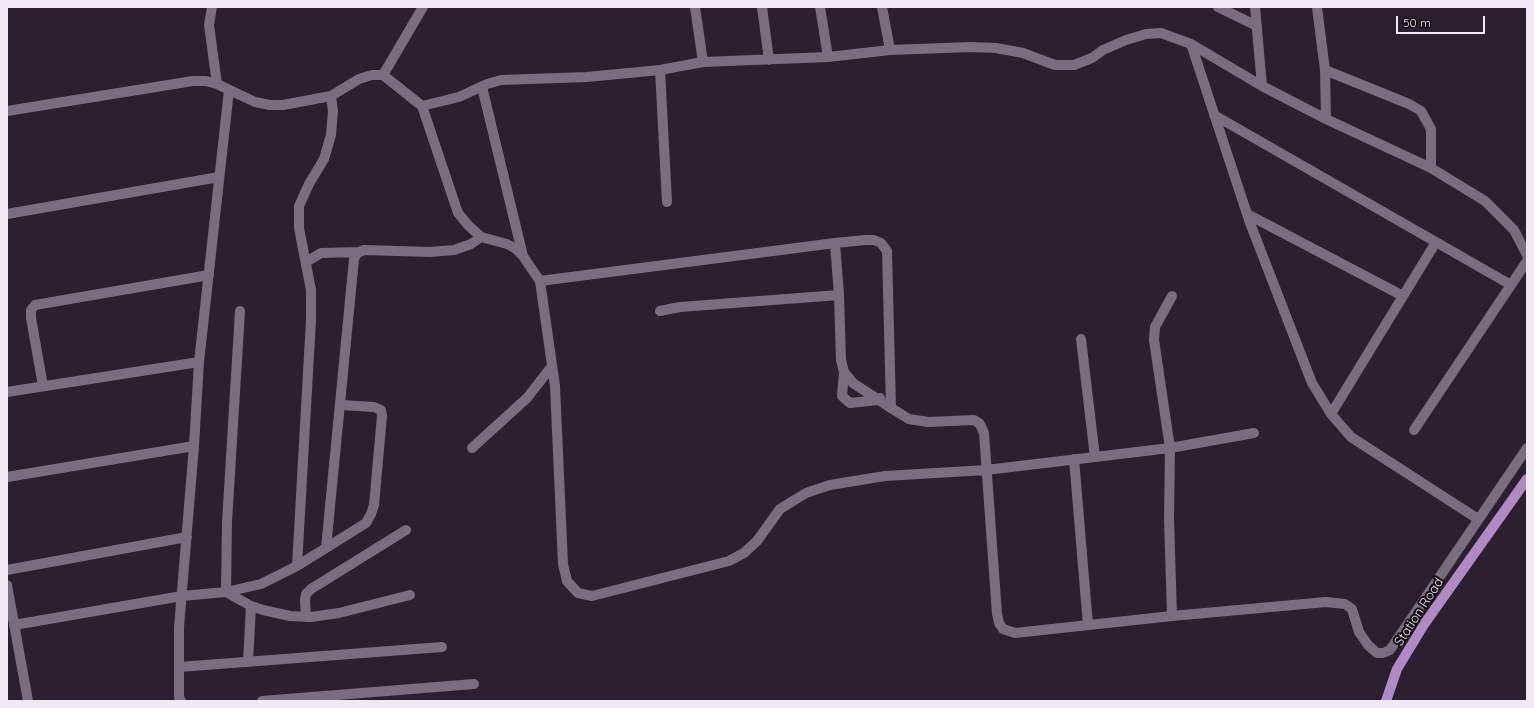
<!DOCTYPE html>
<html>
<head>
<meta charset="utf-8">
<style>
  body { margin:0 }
  #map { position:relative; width:1534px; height:708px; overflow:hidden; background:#2a202f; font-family:Quicksand,sans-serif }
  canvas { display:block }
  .frame { position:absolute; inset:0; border:8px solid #f0e9f3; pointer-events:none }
  .scale { position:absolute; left:1396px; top:16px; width:89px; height:18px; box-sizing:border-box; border:2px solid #f0e9f3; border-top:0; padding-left:5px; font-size:12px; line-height:14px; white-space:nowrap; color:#f0e9f3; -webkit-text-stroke:3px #100c12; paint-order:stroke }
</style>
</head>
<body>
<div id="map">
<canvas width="1534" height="708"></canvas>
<div class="frame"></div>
<div class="scale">50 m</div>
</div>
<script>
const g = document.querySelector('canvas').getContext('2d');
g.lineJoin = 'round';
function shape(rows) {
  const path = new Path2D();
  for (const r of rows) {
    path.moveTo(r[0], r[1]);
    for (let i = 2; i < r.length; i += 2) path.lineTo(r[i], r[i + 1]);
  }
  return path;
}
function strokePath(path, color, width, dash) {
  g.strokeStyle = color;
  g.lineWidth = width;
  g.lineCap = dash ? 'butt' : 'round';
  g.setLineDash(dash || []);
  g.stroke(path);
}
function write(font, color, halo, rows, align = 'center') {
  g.font = font + ' Quicksand,sans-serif';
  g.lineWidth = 4;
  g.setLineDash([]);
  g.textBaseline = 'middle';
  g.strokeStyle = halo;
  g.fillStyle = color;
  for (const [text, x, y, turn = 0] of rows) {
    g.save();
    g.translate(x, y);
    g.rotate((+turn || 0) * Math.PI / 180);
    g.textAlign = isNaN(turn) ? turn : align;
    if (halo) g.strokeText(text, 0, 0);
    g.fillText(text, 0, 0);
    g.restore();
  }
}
const minor = shape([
  [212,7,209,25,217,84],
  [695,7,703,62],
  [762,7,769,60],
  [820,7,828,57],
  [882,7,890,50],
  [1218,7,1257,26],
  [1255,7,1262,86],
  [1317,7,1325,70,1326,119],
  [1191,44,1250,223,1312,383,1331,414,1351,437,1478,519],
  [660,70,667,202],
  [1325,70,1409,104,1421,111,1431,129,1431,168],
  [383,75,423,7],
  [482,87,523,256],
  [331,96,359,79,372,75,383,75,422,106],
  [7,111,193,81,206,81,217,84,255,102,270,105,283,105,331,96,333,111,331,135,324,159,309,184,299,206,299,228,311,290,311,320,297,566,261,584,226,592,182,596,14,625],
  [1214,115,1511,285],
  [7,214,219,177],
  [1247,214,1403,296],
  [835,243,839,295,841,360,844,372,853,383,891,408],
  [306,262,321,253,359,252],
  [540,281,835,243,866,240,874,240,881,243,887,251,891,408,909,419,928,422,974,420,980,424,984,433,997,614,999,623,1003,629,1015,633,1172,616,1326,602,1345,604,1352,609,1359,632,1368,645,1377,653,1383,653,1390,650,1527,448],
  [240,311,227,522,226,592,251,606,263,610,290,616,311,617,339,613,410,595],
  [660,311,680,307,839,295],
  [1081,339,1095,457],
  [844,372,842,396,850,403,878,400,880,398],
  [43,386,31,318,31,310,35,305,209,275],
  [7,392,199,362],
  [1331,414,1436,242],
  [1414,430,1527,261],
  [1254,433,1170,448,1095,457,986,470,885,476,830,485,806,493,780,509,757,541,744,553,729,561,592,596,578,593,567,581,563,564,555,386,540,281,523,256,516,249,507,244,481,237,468,225,458,213,422,106,459,97,487,84,501,80,587,77,660,70,703,62,828,57,890,50,971,47,996,48,1023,53,1055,65,1074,65,1092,58,1103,50,1126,40,1146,34,1161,33,1191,44,1262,86,1326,119,1431,168,1485,201,1514,230,1527,255],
  [472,448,527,398,552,366],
  [1074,459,1088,625],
  [7,477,194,446],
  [326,548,354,259,356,255,359,252,364,250,430,252,454,250,471,244,481,237],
  [297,566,366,523,371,514,374,505,382,416,381,410,374,407,341,405],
  [7,570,187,537],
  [7,585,28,701],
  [1172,616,1169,518,1170,448,1154,340,1155,327,1172,296],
  [306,617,305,600,306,594,311,589,406,530],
  [248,662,251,606],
  [179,667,442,647],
  [181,701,179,697,179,627,194,446,199,362,229,90],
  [262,701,474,684]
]);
const major = shape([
  [1386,701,1397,669,1425,623,1527,479]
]);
const streetNames = [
  ["Station Road",1419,612,-57]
];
strokePath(minor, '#796e7f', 10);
strokePath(major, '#b189c5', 10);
write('13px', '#f0e9f3', '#100c12', streetNames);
</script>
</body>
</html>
